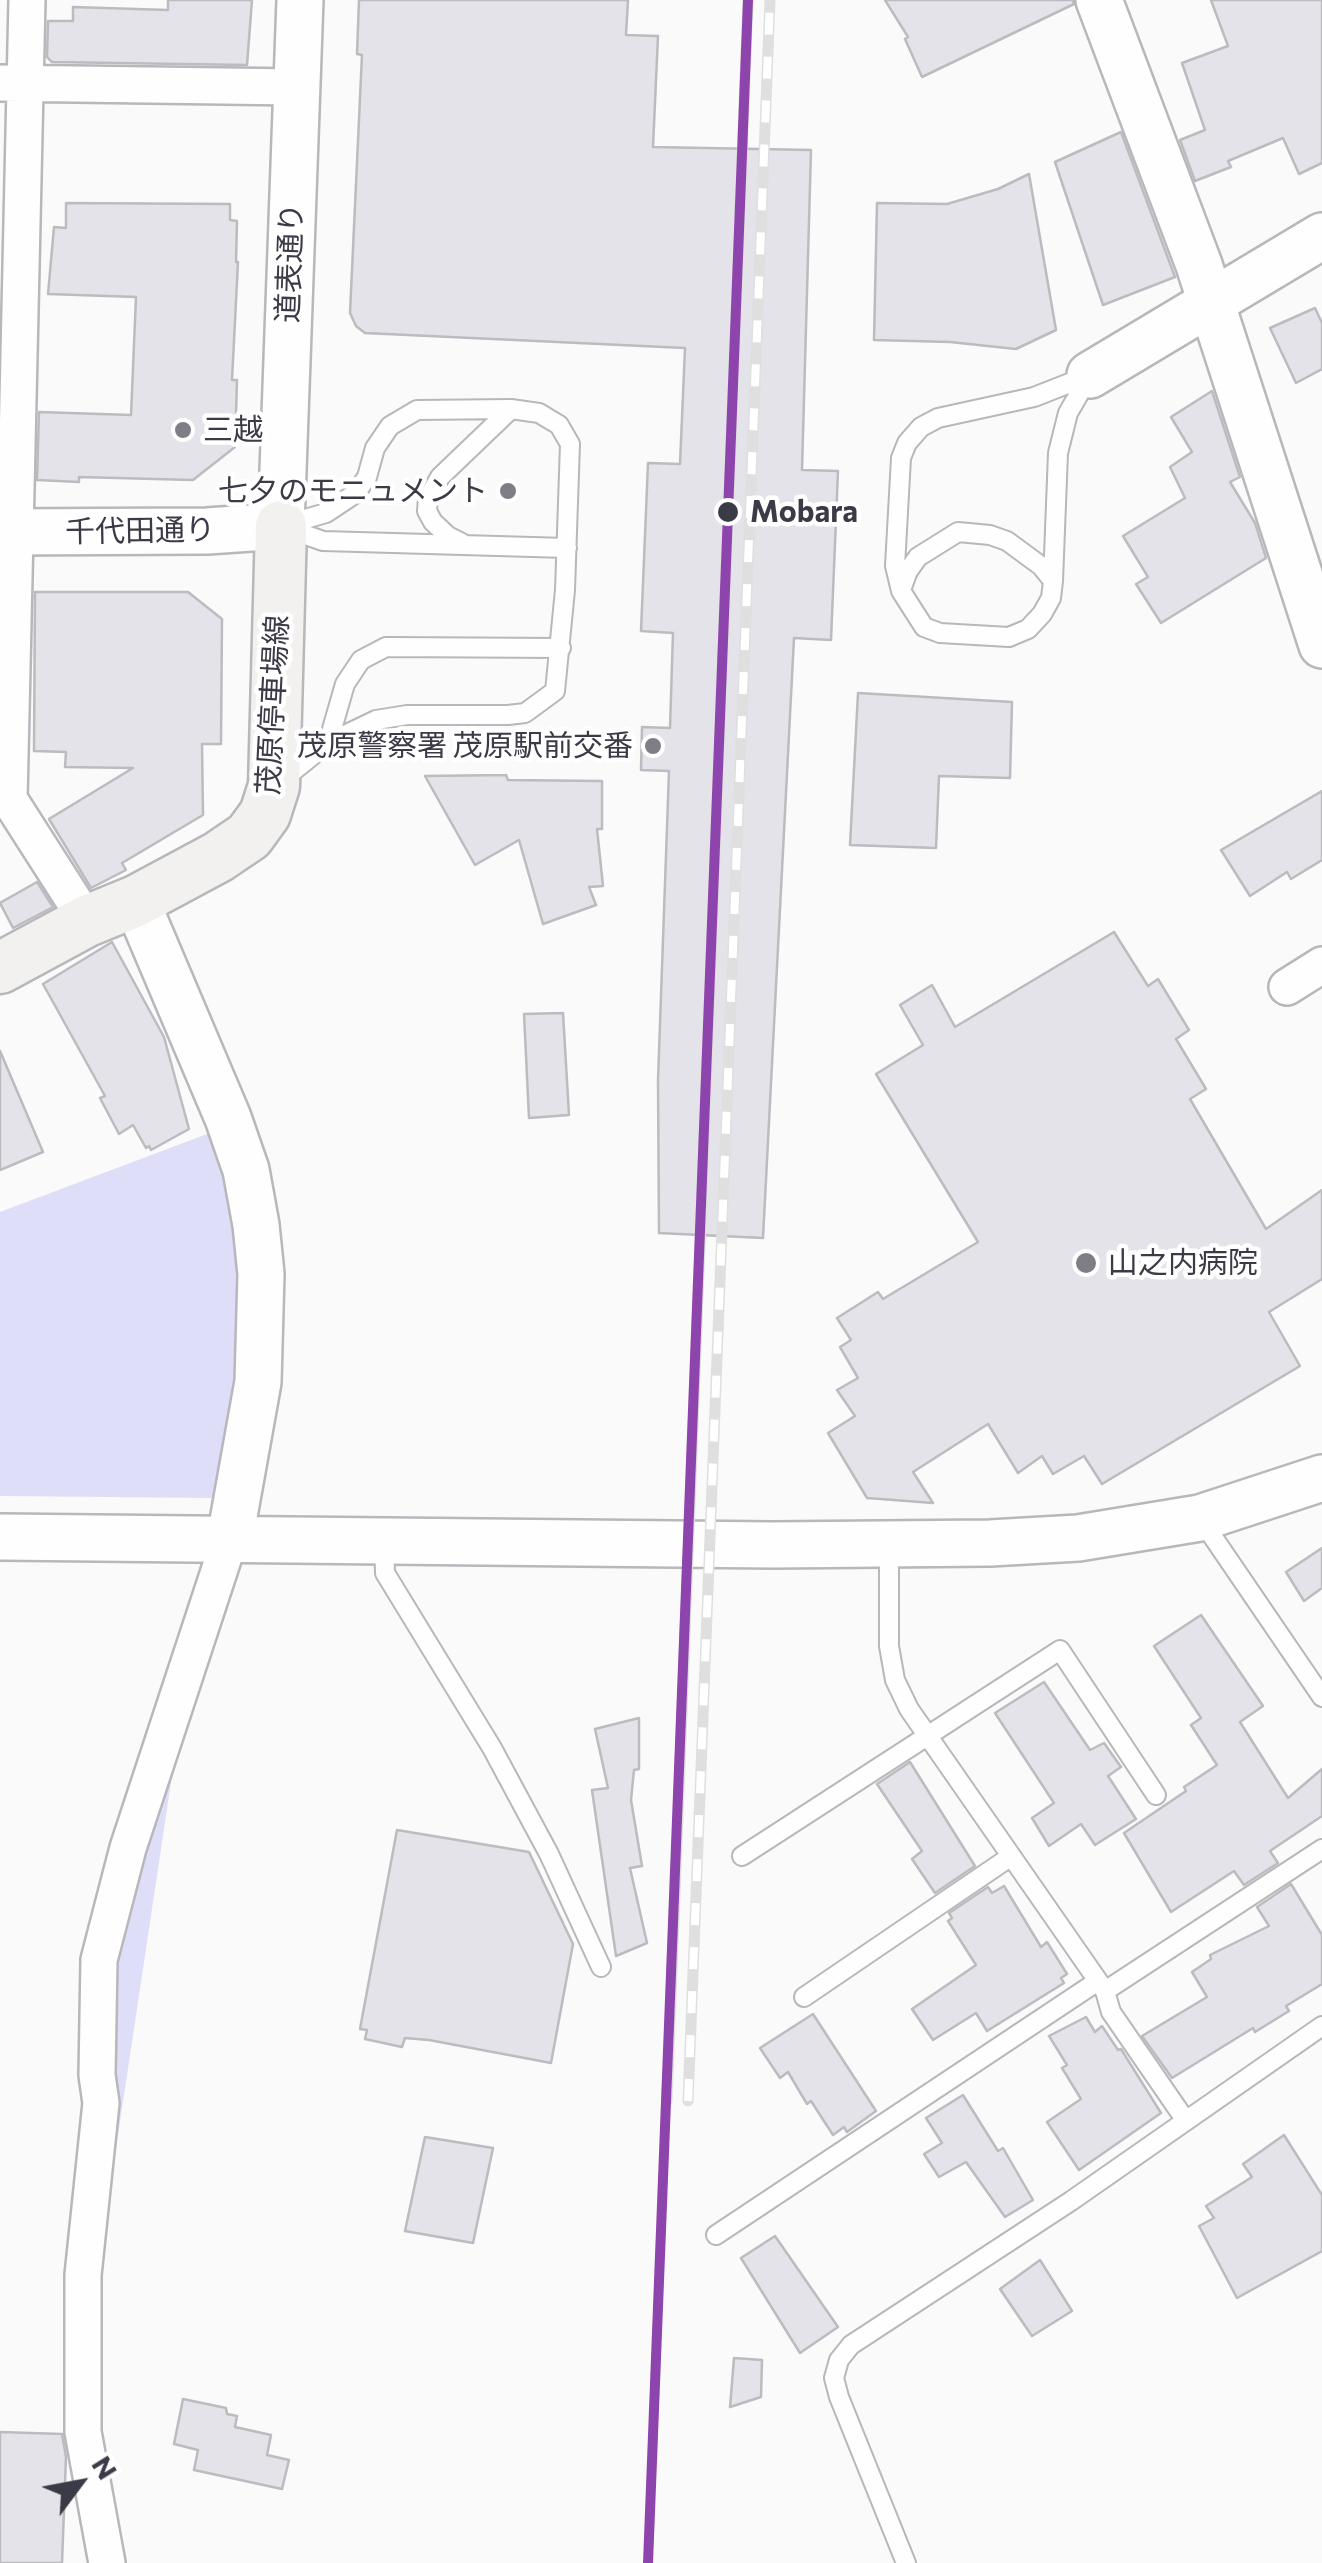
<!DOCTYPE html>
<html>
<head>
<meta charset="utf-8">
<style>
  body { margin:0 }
  #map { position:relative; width:1322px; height:2563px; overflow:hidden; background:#fafafa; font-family:Commissioner,sans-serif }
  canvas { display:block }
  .north { position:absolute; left:30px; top:2433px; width:100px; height:100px; -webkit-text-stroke:8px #fff; paint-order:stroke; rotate:58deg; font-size:28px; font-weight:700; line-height:40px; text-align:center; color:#3b3b47 }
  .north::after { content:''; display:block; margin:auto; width:35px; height:45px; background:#3b3b47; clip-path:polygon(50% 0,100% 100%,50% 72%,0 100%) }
</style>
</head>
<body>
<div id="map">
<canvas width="1322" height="2563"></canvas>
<div class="north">N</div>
</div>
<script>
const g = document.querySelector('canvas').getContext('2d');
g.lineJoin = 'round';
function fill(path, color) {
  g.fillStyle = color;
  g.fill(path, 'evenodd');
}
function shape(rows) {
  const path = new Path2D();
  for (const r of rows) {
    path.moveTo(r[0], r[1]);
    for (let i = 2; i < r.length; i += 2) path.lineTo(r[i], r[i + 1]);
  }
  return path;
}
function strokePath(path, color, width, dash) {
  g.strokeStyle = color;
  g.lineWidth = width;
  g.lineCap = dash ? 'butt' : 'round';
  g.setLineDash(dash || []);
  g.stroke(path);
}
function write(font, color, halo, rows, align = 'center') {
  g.font = font + ' Commissioner,"Noto Sans JP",sans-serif';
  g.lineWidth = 9;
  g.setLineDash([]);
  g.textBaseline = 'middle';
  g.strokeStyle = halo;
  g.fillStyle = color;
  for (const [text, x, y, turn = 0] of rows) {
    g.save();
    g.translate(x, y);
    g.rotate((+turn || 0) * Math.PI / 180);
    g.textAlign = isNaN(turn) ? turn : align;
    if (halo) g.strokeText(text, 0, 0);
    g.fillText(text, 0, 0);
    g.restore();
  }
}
const green = shape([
  [215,1131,237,1203,245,1283,236,1376,215,1498,0,1496,0,1212],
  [178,1736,92,2308,110,1960]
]);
const building = shape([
  [168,0,252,0,247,65,52,62,47,57,48,21,73,21,73,7,168,10,168,0],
  [359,0,628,0,626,35,658,36,653,147,811,150,802,470,838,471,831,640,794,638,763,1238,659,1233,658,1080,669,771,641,770,642,727,670,728,673,633,641,631,648,463,680,464,685,348,365,333,356,326,350,313,362,55,357,54,359,0],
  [885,0,1073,0,1074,4,922,77,905,39,908,37,885,0],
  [1211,0,1322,0,1322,163,1299,174,1283,138,1228,161,1231,167,1195,181,1180,140,1205,130,1182,63,1228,46,1211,0],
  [1121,132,1175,277,1103,305,1055,162,1121,132],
  [1029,174,1056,330,1016,349,950,342,874,340,877,203,947,204,998,189,1029,174],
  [66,203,230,204,230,220,237,221,236,262,238,262,232,380,237,380,235,447,193,480,79,477,79,482,37,480,39,412,131,415,136,297,48,294,54,227,66,228,66,203],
  [1315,308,1322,323,1322,369,1296,383,1270,328,1315,308],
  [1212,391,1240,477,1230,482,1255,523,1266,558,1161,623,1136,584,1148,577,1123,536,1185,498,1170,467,1192,452,1171,417,1212,391],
  [35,592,188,592,222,619,221,744,202,744,203,815,122,863,126,870,91,888,49,819,133,768,65,767,66,752,34,751,35,592],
  [858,693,1012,702,1010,778,939,776,936,848,850,845,858,693],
  [506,775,508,780,602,781,602,829,597,829,603,886,589,887,596,905,543,924,519,840,475,865,425,776,506,775],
  [1322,791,1322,860,1291,879,1287,872,1250,896,1221,850,1322,791],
  [37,882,53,907,13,928,0,903,37,882],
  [1114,932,1148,986,1158,979,1189,1030,1176,1039,1206,1089,1190,1099,1266,1229,1322,1190,1322,1279,1269,1312,1300,1366,1102,1484,1084,1456,1053,1474,1042,1456,1018,1473,988,1424,913,1472,933,1503,867,1498,828,1433,855,1416,837,1390,858,1378,840,1347,851,1340,837,1318,878,1292,883,1299,978,1242,876,1074,923,1045,900,1005,932,985,955,1027,1114,932],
  [112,942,164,1037,189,1129,151,1150,149,1146,146,1148,133,1125,119,1134,100,1098,105,1096,43,984,112,942],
  [563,1013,569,1115,529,1118,524,1014,563,1013],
  [0,1051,43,1152,0,1170,0,1051],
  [1322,1548,1322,1588,1304,1601,1286,1572,1322,1548],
  [1201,1615,1263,1706,1240,1722,1288,1798,1322,1769,1322,1816,1270,1851,1278,1863,1244,1885,1234,1871,1171,1912,1124,1833,1186,1791,1184,1787,1217,1765,1191,1725,1201,1718,1154,1646,1201,1615],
  [1044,1682,1090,1750,1104,1743,1121,1767,1108,1776,1136,1819,1095,1845,1081,1824,1049,1846,1032,1818,1054,1803,995,1713,1044,1682],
  [639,1718,639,1769,634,1770,631,1800,642,1866,630,1868,647,1943,616,1956,592,1790,608,1788,595,1729,639,1718],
  [910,1762,975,1866,935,1893,912,1859,922,1851,877,1784,910,1762],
  [397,1830,529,1852,573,1944,551,2063,429,2040,405,2038,402,2047,365,2039,367,2030,360,2029,397,1830],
  [1291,1884,1322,1935,1322,1984,1286,2006,1289,2011,1255,2032,1253,2028,1172,2078,1142,2036,1207,1997,1192,1972,1211,1959,1210,1955,1269,1926,1257,1907,1291,1884],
  [1004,1886,1041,1947,1047,1942,1067,1974,1061,1978,1064,1983,987,2031,976,2013,933,2040,912,2009,976,1965,948,1921,952,1918,949,1913,988,1887,992,1893,1004,1886],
  [813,2014,876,2111,847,2132,844,2127,833,2135,811,2101,807,2104,788,2072,780,2078,760,2048,813,2014],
  [1086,2017,1095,2032,1102,2026,1118,2050,1121,2049,1161,2113,1079,2170,1047,2122,1081,2099,1062,2068,1067,2065,1049,2036,1086,2017],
  [963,2095,998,2151,1003,2148,1033,2200,1005,2217,966,2162,939,2177,924,2154,942,2143,926,2118,963,2095],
  [1284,2135,1322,2195,1322,2251,1237,2298,1199,2226,1214,2218,1206,2206,1252,2177,1243,2164,1284,2135],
  [425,2137,493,2148,473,2243,405,2231,425,2137],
  [775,2236,838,2327,800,2353,741,2258,775,2236],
  [1040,2260,1072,2311,1032,2336,1000,2289,1040,2260],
  [734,2358,762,2360,761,2397,730,2407,734,2358],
  [183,2399,226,2408,227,2414,237,2416,235,2427,271,2435,267,2455,289,2460,282,2489,194,2470,198,2450,174,2444,183,2399],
  [0,2432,62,2434,66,2457,62,2563,0,2563,0,2432]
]);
const service = shape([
  [1090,375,1068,413,1058,453,1053,581,1051,598,1042,614,1028,629,1009,637,940,633,924,627,901,591,895,566,901,458,907,443,921,427,938,418,1034,397,1090,375],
  [281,526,326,513,356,493,367,477,375,448,390,426,417,410,511,409,539,413,559,425,570,444,565,590,555,691,525,713,508,715,407,715,376,720,328,743,282,780],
  [286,528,323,541,567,548],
  [462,543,448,536,433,522,427,511,428,498,440,477,511,409],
  [901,590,908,571,918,557,958,532,990,535,1007,541,1041,566,1053,581],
  [328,743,345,684,361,660,386,647,561,648],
  [1200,1518,1322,1697],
  [384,1541,385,1573,492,1748,549,1854,601,1967],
  [889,1546,889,1646,895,1680,909,1709,1105,1991,1111,2012,1186,2121],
  [742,1856,1060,1650,1156,1795],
  [1105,1991,1322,1849],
  [804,1997,1010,1857],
  [716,2235,1098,1981],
  [906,2563,839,2397,834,2378,839,2360,851,2345,1071,2201,1322,2026]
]);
const minor = shape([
  [27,0,9,799,87,921],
  [0,83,297,87],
  [1287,987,1322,965],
  [107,2563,83,2432,83,2275,101,2103,97,2075,99,1960,128,1848,230,1538]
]);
const tertiary = shape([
  [1099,0,1199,265,1322,645],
  [1090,375,1322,236],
  [0,532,207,531,281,526,300,0],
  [136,901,228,1118,246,1170,256,1225,261,1274,258,1382,230,1538],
  [0,1537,773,1545,990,1543,1078,1538,1200,1518,1322,1478]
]);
const secondary = shape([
  [0,968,87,921,136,901,218,857,249,836,265,814,274,786,281,526]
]);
const rail = shape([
  [667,2101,748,0],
  [688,2101,770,0]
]);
const rail1 = shape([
  [648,2563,748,0]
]);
const markers = [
  [183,430,10,"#7e7e86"],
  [508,491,10,"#7e7e86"],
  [728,512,12,"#3b3b47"],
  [653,746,10,"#7e7e86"],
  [1086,1263,12,"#7e7e86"]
];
const streetNames = [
  ["道表通り",290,263,-88],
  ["千代田通り",140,531,-1],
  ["茂原停車場線",273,705,-87]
];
const poiNames = [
  ["三越",203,430],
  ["七夕のモニュメント",488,491,"right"],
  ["茂原警察署 茂原駅前交番",633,746,"right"],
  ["山之内病院",1108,1263]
];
const stopNames = [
  ["Mobara",750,512]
];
fill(green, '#dfdef8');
fill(building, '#e3e3e9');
strokePath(building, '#bbbbc0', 2.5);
strokePath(service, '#b7b7bc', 22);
strokePath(minor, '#b7b7bc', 40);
strokePath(tertiary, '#b7b7bc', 50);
strokePath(secondary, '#b7b7bc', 55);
strokePath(service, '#fefefe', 18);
strokePath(minor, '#fefefe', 35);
strokePath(tertiary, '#fefefe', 45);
strokePath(secondary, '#f3f1ef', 50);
strokePath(rail, '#dfdfdf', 11);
strokePath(rail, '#fff', 8, [22]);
strokePath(rail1, '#8e44ad', 10);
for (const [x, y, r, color] of markers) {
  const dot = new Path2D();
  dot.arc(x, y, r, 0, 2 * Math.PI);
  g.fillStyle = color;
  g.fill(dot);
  strokePath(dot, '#fff', 4);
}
write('30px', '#3b3b47', '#fff', streetNames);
write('30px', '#3b3b47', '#fff', poiNames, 'left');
write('bold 30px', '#3b3b47', '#fff', stopNames, 'left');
</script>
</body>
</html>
